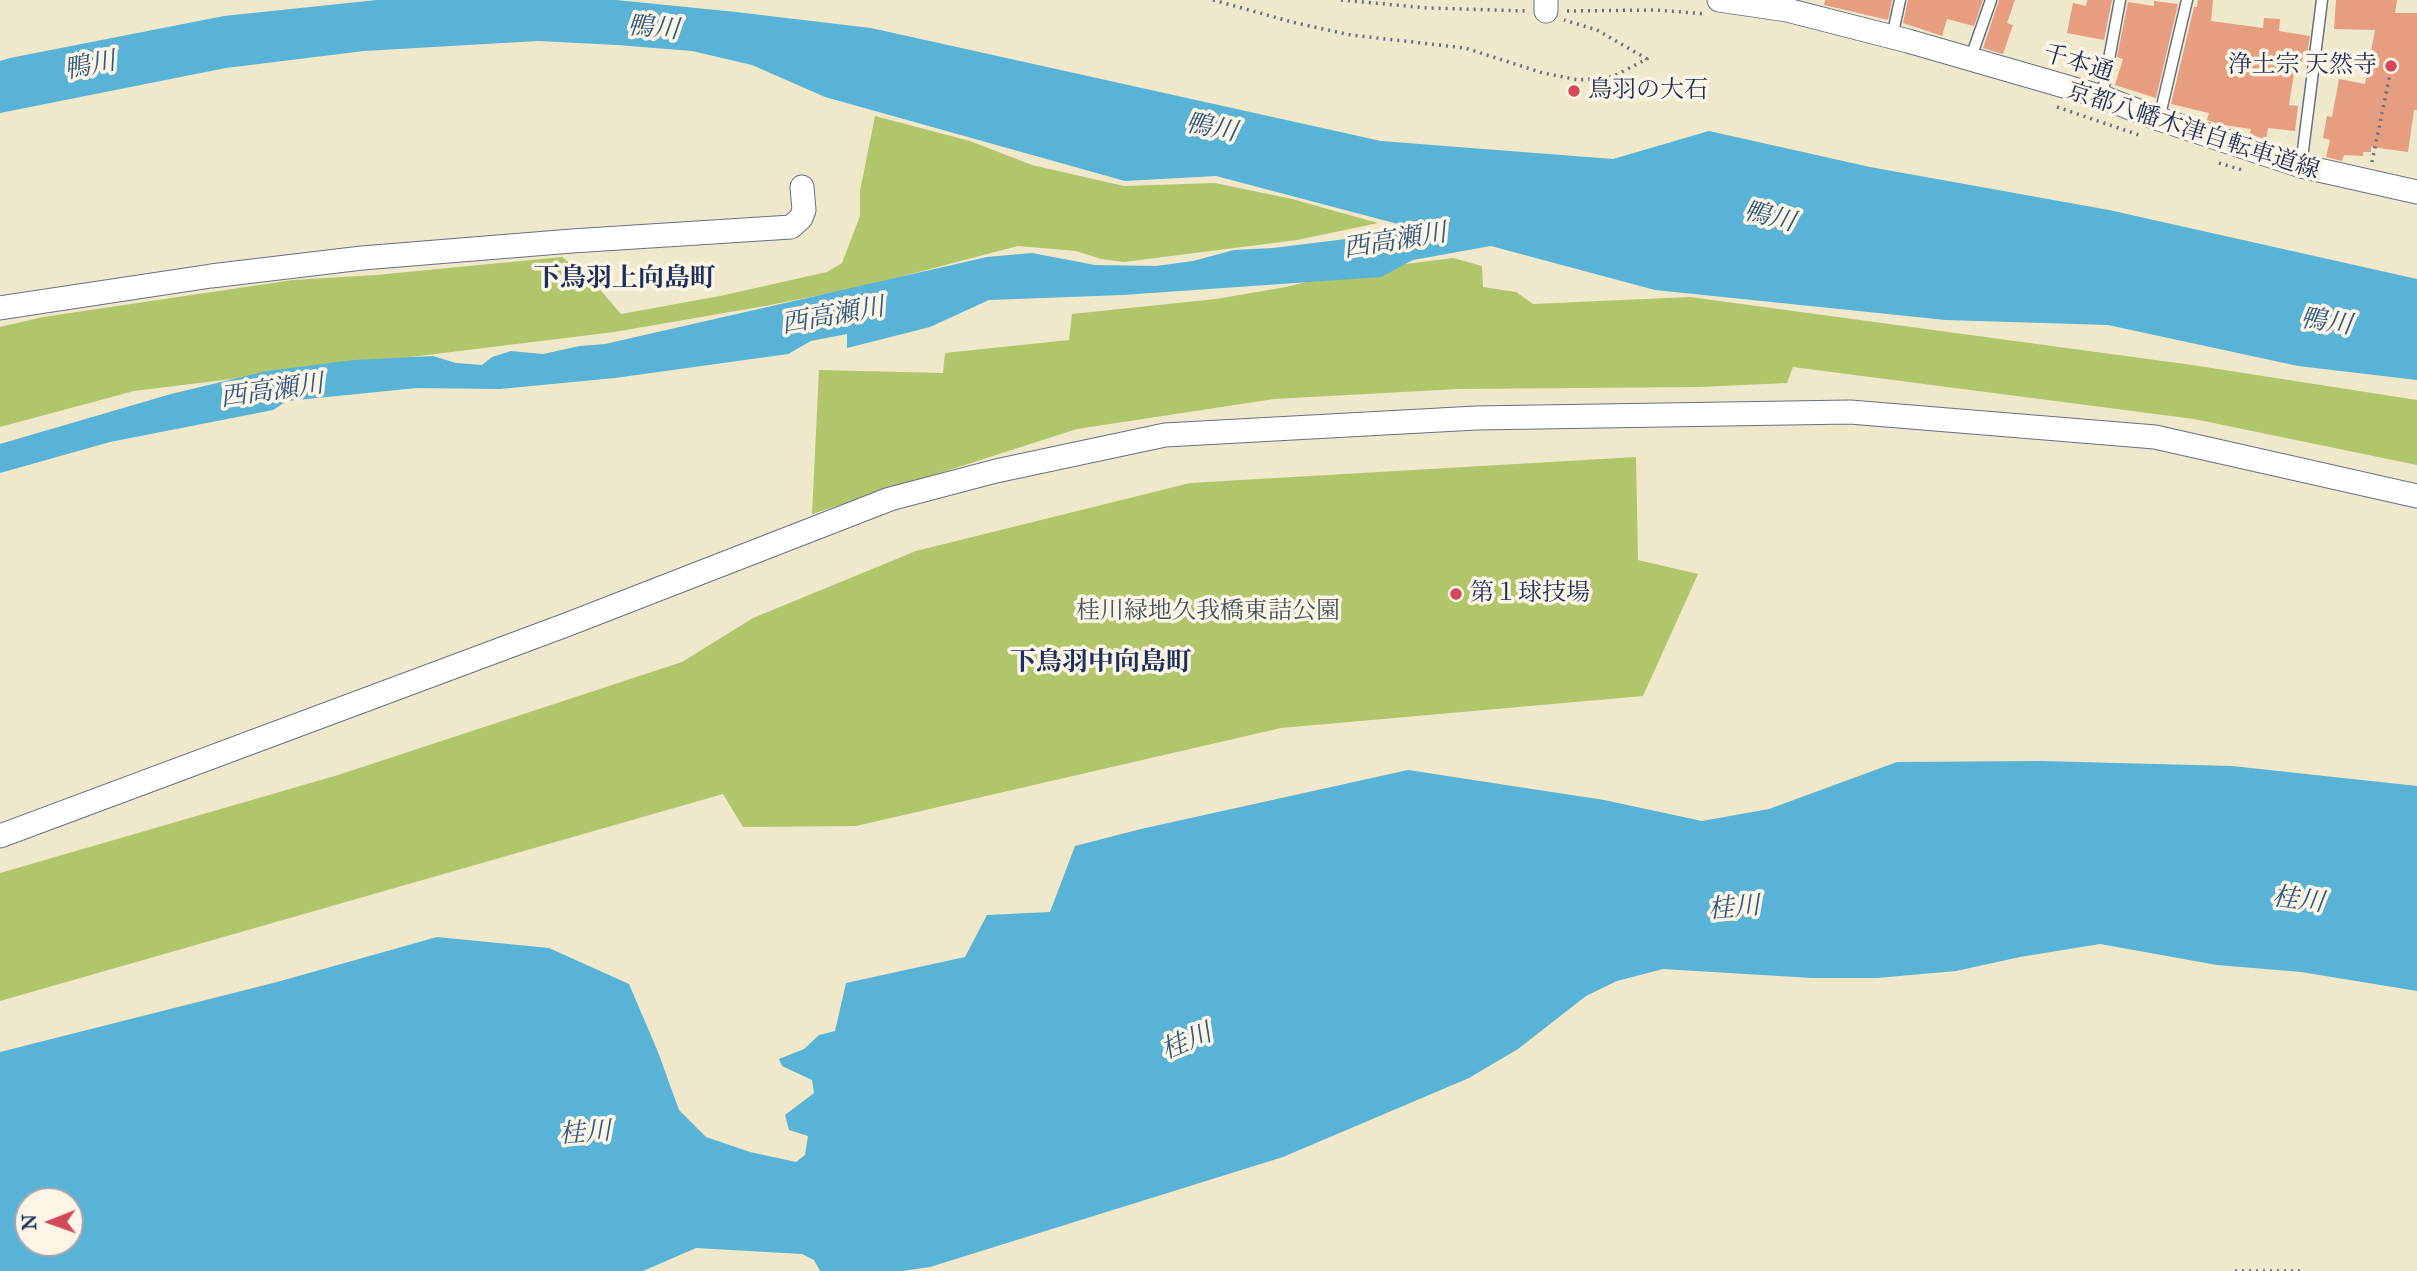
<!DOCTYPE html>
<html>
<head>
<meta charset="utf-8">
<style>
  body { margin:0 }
  #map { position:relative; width:2417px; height:1271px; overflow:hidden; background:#efe8cb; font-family:"IM FELL Great Primer",serif }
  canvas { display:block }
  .north { position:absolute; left:14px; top:1187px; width:70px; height:70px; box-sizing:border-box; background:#fcf5e5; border:2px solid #a2a6af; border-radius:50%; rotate:269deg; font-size:19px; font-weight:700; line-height:28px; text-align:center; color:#1b2f5e }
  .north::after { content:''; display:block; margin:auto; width:24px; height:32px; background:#d1495b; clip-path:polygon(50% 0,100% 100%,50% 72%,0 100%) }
</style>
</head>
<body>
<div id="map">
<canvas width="2417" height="1271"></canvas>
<div class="north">N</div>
</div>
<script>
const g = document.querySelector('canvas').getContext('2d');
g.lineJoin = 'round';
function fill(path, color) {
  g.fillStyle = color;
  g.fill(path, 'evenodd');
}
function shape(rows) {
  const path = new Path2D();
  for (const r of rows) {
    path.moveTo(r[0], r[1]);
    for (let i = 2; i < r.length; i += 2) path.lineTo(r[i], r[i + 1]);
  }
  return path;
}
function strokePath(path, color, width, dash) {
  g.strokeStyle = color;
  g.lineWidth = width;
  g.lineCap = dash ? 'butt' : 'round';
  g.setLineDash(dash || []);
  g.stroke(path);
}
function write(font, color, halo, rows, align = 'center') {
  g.font = font + ' "IM FELL Great Primer","Noto Serif JP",serif';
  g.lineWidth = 7;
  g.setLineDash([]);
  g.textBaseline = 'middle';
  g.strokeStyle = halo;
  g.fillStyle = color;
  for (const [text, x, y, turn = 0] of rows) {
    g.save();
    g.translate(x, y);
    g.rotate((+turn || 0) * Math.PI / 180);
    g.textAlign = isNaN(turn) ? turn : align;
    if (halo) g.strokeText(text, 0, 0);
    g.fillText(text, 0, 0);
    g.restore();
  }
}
const green = shape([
  [875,116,970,141,1032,165,1124,186,1215,183,1292,199,1378,223,1297,240,1124,262,1101,259,1076,251,1018,246,865,286,765,306,614,332,134,391,0,427,0,327,43,317,293,280,376,275,562,257,596,285,621,314,720,296,827,272,842,263,860,216,860,191],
  [1453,258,1482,266,1483,287,1516,292,1533,304,1690,297,2192,365,2417,400,2417,465,2194,419,1793,367,1787,383,1699,387,1458,389,1274,399,1077,429,812,514,819,370,943,373,945,353,1069,340,1072,314,1216,299,1286,287,1351,271],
  [1636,457,1638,560,1698,574,1643,696,1281,728,856,826,743,827,723,794,0,1001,0,873,338,775,682,662,753,618,916,551,1190,483]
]);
const water = shape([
  [377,0,616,0,736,12,871,28,1381,141,1613,159,1709,131,1870,167,2109,210,2417,279,2417,380,2298,366,2108,325,1946,320,1655,290,1491,246,1413,260,1381,277,1123,295,989,300,930,327,847,348,847,334,811,341,788,354,615,378,500,389,417,388,287,401,273,410,110,442,0,473,0,444,171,394,267,371,354,360,433,356,456,363,482,365,492,357,511,351,543,354,580,346,605,344,987,257,1032,253,1095,265,1156,266,1193,261,1234,250,1273,248,1354,238,1398,228,1398,224,1216,176,1125,181,825,97,752,65,692,51,617,45,538,41,364,51,226,68,0,113,0,61,10,58,224,16],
  [2041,761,2232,766,2417,786,2417,991,2301,972,2217,965,2100,944,2020,957,1956,971,1877,978,1812,978,1663,969,1617,981,1586,996,1518,1049,1469,1078,1283,1157,930,1267,902,1271,820,1271,814,1260,802,1254,696,1248,643,1271,0,1271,0,1052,277,982,437,937,549,948,629,984,658,1052,679,1110,706,1137,750,1152,796,1162,805,1155,808,1136,789,1130,785,1115,814,1093,812,1080,782,1066,779,1059,804,1049,819,1035,835,1031,846,983,965,957,987,915,1050,912,1075,846,1141,829,1408,770,1604,800,1702,821,1769,809,1897,762],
  [28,1201,70,1201,70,1243,28,1243]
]);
const building = shape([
  [1825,0,1892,0,1888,20,1824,5],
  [1908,0,1983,0,1974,26,1947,19,1942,36,1903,23],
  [1999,0,2015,0,2007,23,2013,25,2003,54,1983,48],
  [2087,0,2112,0,2104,40,2067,33,2073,3,2086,6],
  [2198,0,2213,0,2211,21,2263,28,2264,18,2280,19,2279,31,2310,36,2307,54,2303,53,2302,62,2296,60,2289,105,2298,106,2295,131,2268,128,2266,140,2250,134,2251,129,2218,124,2207,120,2209,113,2171,104,2194,7,2197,7],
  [2336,0,2397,0,2395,13,2417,13,2417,110,2414,110,2408,152,2371,147,2371,152,2363,152,2363,156,2344,155,2342,161,2326,157,2330,140,2323,138,2327,116,2332,117,2339,79,2365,84,2375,30,2334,29],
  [2154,1,2178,4,2156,98,2115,85,2123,59,2117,57,2128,2,2154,6]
]);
const path = shape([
  [1213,0,1296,23,1351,35,1465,48,1543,73,1579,80,1612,77,1647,59,1597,30,1564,20],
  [1341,0,1428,8,1528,11],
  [1567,11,1656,10,1706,14],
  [2057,107,2139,135],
  [2372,162,2391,69,2395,65],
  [2219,163,2242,170],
  [2235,1271,2305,1271]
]);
const service = shape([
  [1892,37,1900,0],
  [1970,60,1991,0],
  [2102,97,2120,0],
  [2159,119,2187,0],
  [2301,166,2322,0]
]);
const minor = shape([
  [1546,0,1546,11],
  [1719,0,1787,10,1908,41,2102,97,2159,119,2301,166,2417,192],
  [0,308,211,276,362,258,572,241,791,227,801,218,804,210,802,187],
  [0,836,566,625,890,499,996,471,1165,435,1476,418,1850,412,2155,437,2417,496]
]);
const markers = [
  [2391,66,7,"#d1495b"],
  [1574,91,7,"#d1495b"],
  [1456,594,7,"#d1495b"]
];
const streetNames = [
  ["千本通",2078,64,17],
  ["京都八幡木津自転車道線",2193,132,18]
];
const poiNames = [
  ["浄土宗 天然寺",2377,66,"right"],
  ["鳥羽の大石",1588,91],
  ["第１球技場",1470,594]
];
const parkNames = [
  ["桂川緑地久我橋東詰公園",1208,612]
];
const waterNames = [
  ["鴨川",653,29,5],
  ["鴨川",90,67,-11],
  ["鴨川",1211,129,11],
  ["鴨川",1769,218,14],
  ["西高瀬川",1395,242,-9],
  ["西高瀬川",833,317,-10],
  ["鴨川",2326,323,8],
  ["西高瀬川",272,392,-8],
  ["桂川",2298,901,7],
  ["桂川",1734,909,-5],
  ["桂川",1187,1043,-23],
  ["桂川",585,1134,-4]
];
const neighbourhoodNames = [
  ["下鳥羽上向島町",625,280],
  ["下鳥羽中向島町",1101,664]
];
fill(green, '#b1c56a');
fill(water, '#59b3d6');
fill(building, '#e79d7f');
strokePath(service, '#657084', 13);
strokePath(minor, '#657084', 25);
strokePath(path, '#657084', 3.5, [2, 5]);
strokePath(service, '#fff', 10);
strokePath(minor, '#fff', 23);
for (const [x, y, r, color] of markers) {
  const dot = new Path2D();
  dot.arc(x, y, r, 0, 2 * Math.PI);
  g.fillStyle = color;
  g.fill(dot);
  strokePath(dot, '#fcf5e5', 2.5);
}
write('24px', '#1b2f5e', '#fcf5e5', streetNames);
write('24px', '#1b2f5e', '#fcf5e5', poiNames, 'left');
write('24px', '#405461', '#fcf5e5', parkNames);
write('italic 26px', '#2e5782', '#fcf5e5', waterNames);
write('bold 26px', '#1b2f5e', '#fcf5e5', neighbourhoodNames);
</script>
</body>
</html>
